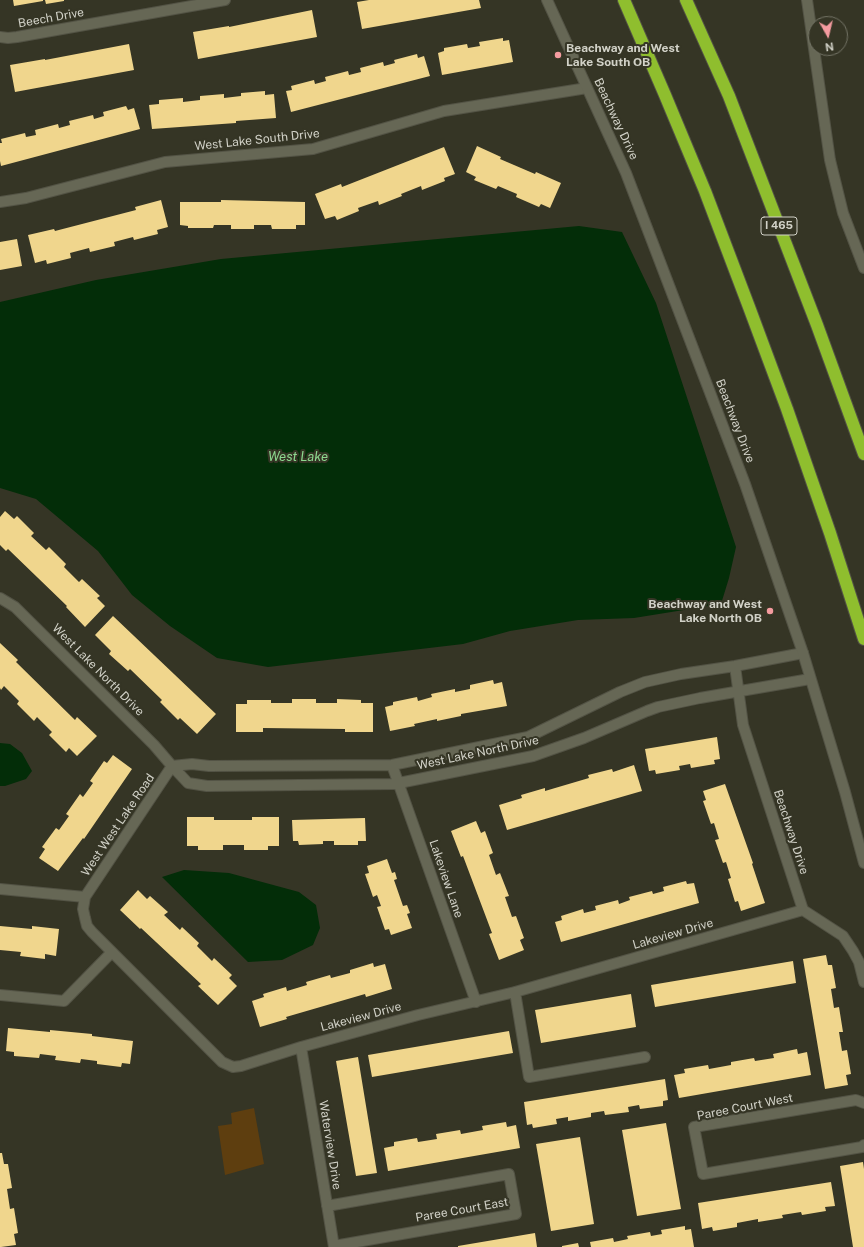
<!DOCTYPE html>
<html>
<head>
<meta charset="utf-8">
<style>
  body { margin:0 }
  #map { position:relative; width:864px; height:1247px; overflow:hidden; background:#353525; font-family:"Public Sans",sans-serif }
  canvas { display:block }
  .north { position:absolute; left:808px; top:16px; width:40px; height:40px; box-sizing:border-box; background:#353525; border:1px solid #747466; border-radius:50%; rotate:172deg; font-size:11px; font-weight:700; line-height:16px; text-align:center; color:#d2d2c8 }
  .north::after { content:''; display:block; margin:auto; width:14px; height:18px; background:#f49b9f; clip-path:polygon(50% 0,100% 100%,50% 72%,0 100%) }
</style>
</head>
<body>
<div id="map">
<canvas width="864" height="1247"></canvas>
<div class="north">N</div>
</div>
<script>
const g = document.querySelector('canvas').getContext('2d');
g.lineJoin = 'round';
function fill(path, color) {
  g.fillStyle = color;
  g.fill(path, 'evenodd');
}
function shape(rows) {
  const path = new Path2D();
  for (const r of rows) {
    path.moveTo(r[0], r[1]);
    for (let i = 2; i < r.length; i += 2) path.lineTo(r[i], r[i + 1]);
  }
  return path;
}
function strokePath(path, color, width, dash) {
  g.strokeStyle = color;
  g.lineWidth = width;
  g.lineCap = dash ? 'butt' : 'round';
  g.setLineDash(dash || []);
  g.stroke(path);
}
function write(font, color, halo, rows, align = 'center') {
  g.font = font + ' "Public Sans",sans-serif';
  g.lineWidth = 4;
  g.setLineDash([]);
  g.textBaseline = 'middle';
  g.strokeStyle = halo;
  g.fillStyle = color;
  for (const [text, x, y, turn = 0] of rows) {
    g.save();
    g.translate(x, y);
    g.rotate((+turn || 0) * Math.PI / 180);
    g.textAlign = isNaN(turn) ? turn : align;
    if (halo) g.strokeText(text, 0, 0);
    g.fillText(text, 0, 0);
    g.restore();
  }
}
const green = shape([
  [254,1108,264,1164,225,1175,218,1126,232,1124,231,1113]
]);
const water = shape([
  [579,226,622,232,656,303,736,547,729,578,721,604,634,618,578,620,510,631,463,644,268,667,217,658,170,626,132,595,98,551,36,499,0,488,0,302,96,280,221,259],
  [0,743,10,744,22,753,32,771,26,779,5,786,0,786],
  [184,870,229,873,299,892,316,905,320,928,313,945,282,960,248,962,162,877]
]);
const building = shape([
  [13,0,43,0,43,1,14,6],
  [45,0,64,0,64,1,46,4],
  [369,0,479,0,481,8,362,29,357,2],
  [312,10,317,37,198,59,193,32,229,26,229,27],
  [503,38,503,41,509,40,513,62,442,75,438,53,444,51,444,48,467,44,468,48,480,46,479,42],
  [129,44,134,70,15,92,10,65,45,59,45,60],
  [417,54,418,58,424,56,430,76,291,112,286,91,292,90,291,86,314,80,315,84,326,81,325,77,348,71,349,75,361,72,360,68,383,62,384,66,395,63,394,60],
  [265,91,265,95,274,94,276,118,236,121,236,123,152,129,149,105,159,104,159,100,183,98,183,102,200,100,200,96,224,94,224,98,241,96,241,93],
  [126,106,128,110,134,108,140,129,1,166,0,161,0,143,2,143,1,139,25,133,26,137,36,135,35,130,58,124,59,128,70,125,69,121,93,115,94,119,104,116,103,112],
  [477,146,501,157,500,159,535,174,536,172,561,183,550,208,541,204,539,207,516,197,517,194,498,186,496,189,474,180,476,177,466,172],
  [444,147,455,174,444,178,445,181,422,190,421,186,401,194,402,196,379,205,378,201,358,208,359,211,337,220,335,216,325,219,315,194,341,184,342,187],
  [161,200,168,227,157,230,158,234,134,240,133,237,114,242,115,246,90,252,89,248,70,253,71,258,47,264,46,260,35,263,28,235,54,229,55,231,136,210,135,207],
  [221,200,305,202,305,225,296,225,296,229,272,229,271,225,254,225,254,229,231,229,231,225,214,225,213,228,188,228,188,226,180,225,180,202,221,202],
  [17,239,22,266,0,270,0,242],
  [5,511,14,519,17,516,34,533,31,536,46,550,49,547,66,564,64,567,79,582,82,579,100,596,97,598,105,606,85,627,66,607,67,606,8,549,6,551,0,545,0,517],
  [113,616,216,714,197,734,180,718,178,720,160,702,162,700,130,669,128,671,109,654,111,651,95,635],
  [0,643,18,660,16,662,75,720,77,717,97,736,77,756,69,748,66,752,49,735,52,732,37,717,34,721,17,704,19,701,4,686,1,690,0,688],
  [493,680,494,684,502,682,507,706,461,714,461,716,437,721,437,719,414,724,415,726,390,731,385,707,393,705,393,702,417,697,418,701,432,697,431,694,455,689,455,692,470,689,470,685],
  [292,699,316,699,316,703,337,703,337,699,361,700,361,703,373,703,373,732,345,732,345,729,263,728,263,732,236,732,236,704,247,704,247,700,271,700,271,703,292,703],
  [717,737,720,759,714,760,715,764,691,768,690,764,679,766,680,770,656,774,655,770,649,771,645,749],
  [113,755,132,769,84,839,83,838,58,871,39,858,45,849,42,847,56,828,59,830,69,816,66,814,80,794,83,797,93,783,90,781,104,761,107,763],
  [634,765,642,791,507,830,499,805,522,798,521,795,545,788,545,791,589,778,588,775,612,769,613,772],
  [725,784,753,863,752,864,765,903,741,911,738,901,735,902,728,879,731,878,726,862,723,863,715,840,719,839,714,823,711,824,703,801,706,800,703,791],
  [187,817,214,817,214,820,252,820,252,817,279,817,279,846,268,846,268,850,244,850,244,845,223,845,223,850,198,850,198,846,187,846],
  [365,818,366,841,358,841,358,845,334,845,334,841,323,841,323,844,299,845,298,841,293,841,292,820],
  [476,821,481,833,485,831,493,853,489,855,496,875,500,873,509,896,505,897,512,917,516,916,524,938,520,940,524,950,499,960,489,934,492,933,463,856,461,857,451,831],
  [387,859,392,873,395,872,397,879,394,880,403,906,407,905,410,913,407,914,412,928,391,935,389,929,385,930,377,907,381,906,377,895,373,897,365,874,369,873,367,866],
  [686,881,687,884,694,883,699,903,561,942,555,922,562,920,561,916,583,909,584,913,596,910,595,906,618,900,619,904,630,900,629,897,652,891,653,894,664,891,663,887],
  [138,890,147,899,150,896,168,912,164,915,180,930,182,927,199,943,197,946,212,961,214,958,232,975,229,978,237,986,218,1005,198,986,201,984,141,928,140,929,120,910],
  [0,926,32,929,32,926,59,929,56,956,45,954,45,959,20,956,21,952,0,950],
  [826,955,828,965,832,965,836,988,831,989,834,1008,839,1007,843,1032,839,1032,842,1051,847,1050,851,1074,846,1075,848,1085,825,1089,803,959],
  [793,961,796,983,655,1007,651,985],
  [373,963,374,967,385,964,392,989,366,997,365,994,286,1017,287,1019,260,1027,252,1001,264,997,263,994,286,987,287,991,307,985,306,982,330,975,331,978,350,973,350,970],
  [631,994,636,1027,541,1043,535,1010],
  [8,1028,50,1032,50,1030,92,1034,92,1036,133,1041,130,1064,122,1063,121,1067,97,1064,97,1061,81,1059,80,1063,55,1060,56,1056,40,1054,39,1058,14,1056,14,1052,6,1051],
  [509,1031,513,1053,372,1077,368,1055],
  [797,1049,798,1054,807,1052,811,1075,679,1098,674,1075,685,1073,684,1069,708,1065,709,1069,731,1065,731,1062,754,1058,755,1061,774,1058,773,1054],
  [358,1057,377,1173,356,1176,336,1061],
  [665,1079,668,1100,663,1101,663,1106,640,1109,639,1105,628,1107,629,1112,605,1115,604,1111,591,1113,591,1117,568,1121,568,1117,556,1119,557,1124,533,1128,532,1124,527,1125,524,1102],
  [506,1122,507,1127,516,1125,520,1148,388,1171,384,1148,394,1146,394,1142,417,1138,418,1142,437,1139,436,1134,460,1130,461,1134,483,1130,482,1126],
  [666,1123,681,1209,637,1216,622,1130],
  [580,1137,594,1224,551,1231,536,1144],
  [0,1153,2,1153,4,1164,8,1164,12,1188,7,1189,10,1209,14,1208,18,1233,14,1234,16,1245,1,1247,0,1247],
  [863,1162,864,1169,864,1247,853,1247,840,1166],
  [831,1182,835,1206,825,1207,826,1211,802,1215,801,1212,782,1215,783,1218,758,1222,758,1219,737,1223,737,1227,713,1231,712,1227,702,1229,698,1203],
  [685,1226,685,1230,691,1229,694,1247,591,1247,590,1242,613,1238,614,1242,628,1239,627,1236,650,1232,651,1236,662,1234,661,1230],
  [535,1233,537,1247,458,1247,458,1246],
  [578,1243,579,1247,562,1247,562,1246]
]);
const minor = shape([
  [0,37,8,38,17,37,225,0],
  [0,202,26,198,165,162,313,149,444,111,587,88],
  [0,598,15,607,154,745,172,766,188,783,207,786,394,784,533,756,584,738,647,711,658,707,700,698,810,679],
  [735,666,743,725,803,910,843,936,853,951,859,962,864,982],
  [392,765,476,1002],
  [172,766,85,897,83,909,85,918,87,926,92,932,222,1062,233,1067,241,1066,301,1047,418,1015,515,992,803,910],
  [172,766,192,764,209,766,392,765,528,737,620,692,645,682,681,674,735,666,803,653],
  [0,889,85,897],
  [515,992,529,1077,645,1057],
  [0,995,64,1001,112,952],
  [301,1047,334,1247],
  [864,1103,856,1100,694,1127,703,1174,862,1147,864,1145],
  [327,1206,509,1174,516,1214,334,1246]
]);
const tertiary = shape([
  [547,0,626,173,745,484,803,653,845,792,864,863],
  [807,0,830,160,843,213,864,268]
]);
const motorway = shape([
  [624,0,665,95,705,191,749,307,787,409,830,533,864,639],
  [686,0,729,96,817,325,864,454]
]);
const markers = [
  [558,55,4,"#f49b9f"],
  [770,611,4,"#f49b9f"]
];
const shields = [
  [779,226,36]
];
const shieldNames = [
  ["I 465",779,226]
];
const streetNames = [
  ["Beech Drive",51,18,-10],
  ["Beachway Drive",616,119,65],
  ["West Lake South Drive",257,140,-6],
  ["Beachway Drive",735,421,69],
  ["West Lake North Drive",98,670,45],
  ["West Lake North Drive",478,753,-12],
  ["West West Lake Road",118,825,-56],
  ["Beachway Drive",791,832,72],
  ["Lakeview Lane",446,879,71],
  ["Lakeview Drive",673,934,-16],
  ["Lakeview Drive",361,1017,-15],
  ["Paree Court West",745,1107,-11],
  ["Waterview Drive",330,1145,81],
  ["Paree Court East",462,1210,-10]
];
const poiNames = [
  ["Beachway and West",566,48],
  ["Lake South OB",566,62],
  ["Beachway and West",762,604,"right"],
  ["Lake North OB",762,618,"right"]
];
const waterNames = [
  ["West Lake",298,457]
];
fill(green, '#5e3e0f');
fill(water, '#032d08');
fill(building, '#f0d68d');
strokePath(minor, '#535345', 12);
strokePath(tertiary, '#535345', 12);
strokePath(motorway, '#535345', 14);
strokePath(minor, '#666755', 10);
strokePath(tertiary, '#666755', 10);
strokePath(motorway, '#8fbe2e', 12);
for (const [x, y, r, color] of markers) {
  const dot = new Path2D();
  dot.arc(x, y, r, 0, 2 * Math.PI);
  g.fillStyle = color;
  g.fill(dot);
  strokePath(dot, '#353525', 1.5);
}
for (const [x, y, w] of shields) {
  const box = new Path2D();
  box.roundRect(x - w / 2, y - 9, w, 18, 3);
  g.fillStyle = '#353525';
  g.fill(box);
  strokePath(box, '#d2d2c8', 1);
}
write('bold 11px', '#d2d2c8', null, shieldNames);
write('12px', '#d2d2c8', '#353525', streetNames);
write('bold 12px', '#d2d2c8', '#353525', poiNames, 'left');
write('italic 13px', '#8dd88f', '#353525', waterNames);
</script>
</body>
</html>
